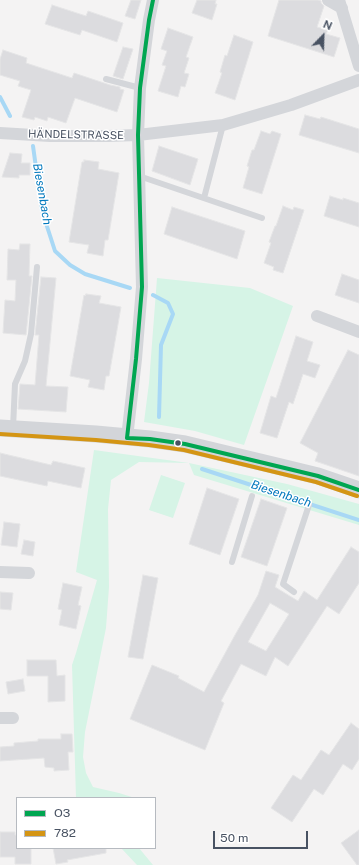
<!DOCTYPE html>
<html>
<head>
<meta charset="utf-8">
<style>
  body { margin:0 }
  #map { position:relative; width:359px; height:865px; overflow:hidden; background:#f4f3f3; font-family:"Public Sans",sans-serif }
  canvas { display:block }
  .legend { position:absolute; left:16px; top:797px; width:140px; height:52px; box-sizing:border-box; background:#fff; border:1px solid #b6bac0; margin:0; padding:5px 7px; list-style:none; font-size:12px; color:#485262 }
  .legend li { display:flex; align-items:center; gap:8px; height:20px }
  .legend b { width:20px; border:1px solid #b6bac0 }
  .north { position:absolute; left:303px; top:16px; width:40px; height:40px; -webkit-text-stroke:3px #fff; paint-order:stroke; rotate:23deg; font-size:11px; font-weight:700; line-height:16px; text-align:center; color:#485262 }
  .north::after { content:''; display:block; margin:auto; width:14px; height:18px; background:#485262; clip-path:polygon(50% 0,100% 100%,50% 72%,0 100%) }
  .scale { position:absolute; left:213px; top:831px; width:95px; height:18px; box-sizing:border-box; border:2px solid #485262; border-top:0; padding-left:5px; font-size:12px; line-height:14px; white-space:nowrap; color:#485262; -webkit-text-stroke:3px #fff; paint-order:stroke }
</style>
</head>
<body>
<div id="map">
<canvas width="359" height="865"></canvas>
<ul class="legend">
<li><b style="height:5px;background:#00a651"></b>O3</li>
<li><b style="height:5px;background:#d49514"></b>782</li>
</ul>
<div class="north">N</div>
<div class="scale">50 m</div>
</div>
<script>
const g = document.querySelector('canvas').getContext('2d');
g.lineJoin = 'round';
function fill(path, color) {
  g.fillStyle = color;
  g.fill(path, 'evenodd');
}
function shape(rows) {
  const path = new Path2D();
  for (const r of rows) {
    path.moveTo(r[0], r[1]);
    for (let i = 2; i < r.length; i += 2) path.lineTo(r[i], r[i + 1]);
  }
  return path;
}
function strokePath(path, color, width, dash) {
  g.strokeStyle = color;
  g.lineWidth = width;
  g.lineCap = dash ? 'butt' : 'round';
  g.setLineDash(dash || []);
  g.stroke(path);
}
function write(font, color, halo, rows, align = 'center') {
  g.font = font + ' "Public Sans",sans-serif';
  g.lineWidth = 3;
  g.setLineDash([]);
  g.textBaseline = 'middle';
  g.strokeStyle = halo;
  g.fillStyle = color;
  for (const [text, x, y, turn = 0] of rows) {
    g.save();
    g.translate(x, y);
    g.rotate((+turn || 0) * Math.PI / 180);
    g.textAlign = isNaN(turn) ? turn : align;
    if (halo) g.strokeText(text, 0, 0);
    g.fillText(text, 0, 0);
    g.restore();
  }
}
const green = shape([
  [157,278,250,288,293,306,244,445,195,431,144,422,149,383],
  [94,450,189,463,287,484,359,504,359,525,194,475,189,463,139,462,111,480,108,509,109,587,106,628,85,732,83,757,86,773,93,787,119,793,135,798,76,798,72,665,76,653,97,580,76,572],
  [161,475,185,483,173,518,149,510],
  [121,848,139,848,153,865,137,865]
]);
const stream = shape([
  [0,97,10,116],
  [33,146,42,211,55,251,70,265,85,274,130,288],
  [153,295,168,303,173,314,161,345,159,417],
  [202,469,359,520]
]);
const building = shape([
  [131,0,141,0,135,19,125,16,131,0],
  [197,0,216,0,215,4,217,4,212,20,192,13,197,0],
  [279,0,318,0,321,1,321,3,324,6,317,27,328,30,326,34,340,38,334,57,268,36,279,0],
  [52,5,86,16,88,11,123,23,117,42,82,30,80,35,45,24,52,5],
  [168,28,193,37,186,57,189,58,184,73,189,74,185,87,181,86,178,97,158,91,166,66,162,65,167,51,161,49,168,28],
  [234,35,253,42,235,100,215,93,222,73,220,72,225,55,227,56,234,35],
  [123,47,133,49,123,79,113,76,123,47],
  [3,50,27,58,26,63,72,78,74,73,110,85,120,87,120,89,124,90,117,112,75,98,66,123,48,117,47,121,35,117,34,120,22,117,31,90,18,86,20,81,0,75,0,59,3,50],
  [305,115,320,119,321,117,359,129,359,153,299,135,305,115],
  [261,131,270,134,272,131,281,134,262,194,243,188,249,167,247,166,252,150,254,150,261,131],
  [159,146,198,159,190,185,152,171,159,146],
  [10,153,22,154,21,163,30,163,30,175,19,175,19,178,2,177,10,153],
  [84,160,99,162,98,169,119,173,108,240,105,240,103,256,87,253,89,245,69,242,82,162,84,162,84,160],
  [330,196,343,200,343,198,359,203,359,227,324,216,330,196],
  [283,206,293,210,294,207,304,210,283,273,273,270,274,267,264,263,271,243,269,242,275,226,276,226,283,206],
  [172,207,245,231,237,259,164,234,172,207],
  [20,244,30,244,29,276,32,276,26,335,3,333,5,300,15,301,16,280,7,280,8,249,19,250,20,244],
  [342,274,359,280,359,303,335,295,342,274],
  [41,277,56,278,46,386,68,387,66,412,18,409,20,384,35,385,39,335,35,335,41,277],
  [86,294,101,296,99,303,121,307,109,376,106,376,104,390,88,387,90,380,70,376,84,295,85,296,86,294],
  [296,336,313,342,307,361,320,365,315,378,303,374,293,404,289,402,277,438,260,433,271,396,276,398,296,336],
  [348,350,359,355,359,476,315,461,318,453,300,443,348,350],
  [0,453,51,465,53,461,85,468,81,488,48,481,47,486,0,476,0,453],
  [207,488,239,499,220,555,189,544,207,488],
  [261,499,287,508,267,566,241,557,261,499],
  [4,522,20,524,17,547,1,545,4,522],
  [24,540,35,542,33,556,21,554,24,540],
  [351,547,359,552,359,583,339,614,327,606,288,666,275,657,266,676,241,664,221,701,224,703,205,750,130,719,152,665,179,676,178,678,204,692,235,635,258,595,266,571,279,575,275,587,298,601,304,591,317,600,351,547],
  [270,603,289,614,266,651,248,642,270,603],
  [143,575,158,578,143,659,128,657,143,575],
  [63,583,82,587,78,605,81,606,76,629,59,625,62,610,58,609,63,583],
  [0,592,13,593,11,610,0,609,0,592],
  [27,660,56,660,57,676,65,675,65,701,48,702,48,676,27,676,27,660],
  [23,679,25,691,8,694,6,682,23,679],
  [351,723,359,729,359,759,352,770,343,764,323,795,314,789,292,822,271,808,293,775,301,780,321,750,329,755,351,723],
  [61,734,72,734,73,752,68,752,69,770,54,771,54,768,45,767,44,758,0,761,0,747,14,746,14,743,38,741,38,739,61,739,61,734],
  [359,830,359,865,357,865,341,843,359,830],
  [0,832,15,832,15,835,17,835,17,848,31,848,31,864,15,864,15,857,0,857,0,832],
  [53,848,106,848,106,853,67,860,68,862,56,864,53,848]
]);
const lane = shape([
  [106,79,140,88],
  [139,176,262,218],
  [204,198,223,125],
  [13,428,15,384,25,361,31,334,37,267],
  [232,562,252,496],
  [294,592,283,584,309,505]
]);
const street = shape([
  [328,0,342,8],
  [339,0,359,66],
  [0,133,50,136,108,136,138,135,223,125,291,105,359,80],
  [317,316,359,332],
  [127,438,136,359,142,287,138,135,140,88,149,20,153,0],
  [0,572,29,573],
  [0,718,13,718]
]);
const secondary = shape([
  [0,428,96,434,150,439,185,444,281,467,318,476,359,490]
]);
const bus1 = shape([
  [127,438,136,359,142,287,138,135,140,88,149,20,153,0],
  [127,438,150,439,185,444,318,476,359,490]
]);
const bus2 = shape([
  [0,434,96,440,149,445,184,450,316,482,357,496]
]);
const markers = [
  [178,443,3.5,"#485262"]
];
const streetNames = [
  ["HÄNDELSTRASSE",76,135,1]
];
const waterNames = [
  ["Biesenbach",42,194,80],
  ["Biesenbach",281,494,18]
];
fill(green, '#d6f4e6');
strokePath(stream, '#a8d8f5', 4);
fill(building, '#dcdcdf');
strokePath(building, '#e5e5e6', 1);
strokePath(lane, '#d4d6da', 6);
strokePath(street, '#d4d6da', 12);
strokePath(secondary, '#d3d5d9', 17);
strokePath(bus1, '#00a651', 4);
strokePath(bus2, '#d49514', 4);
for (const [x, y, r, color] of markers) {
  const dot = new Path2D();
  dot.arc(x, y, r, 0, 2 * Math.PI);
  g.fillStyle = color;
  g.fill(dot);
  strokePath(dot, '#fff', 1.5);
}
write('11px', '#485262', '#fff', streetNames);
write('italic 12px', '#0078bd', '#fff', waterNames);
</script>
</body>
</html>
